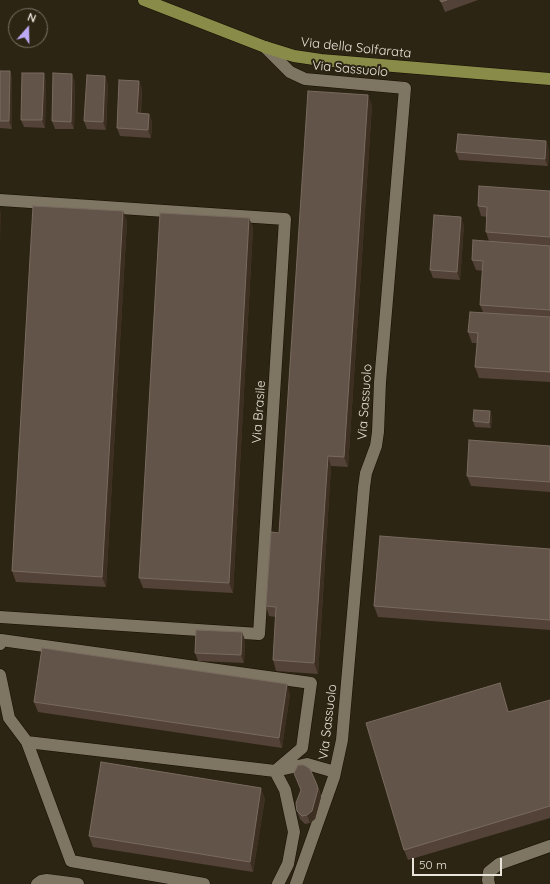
<!DOCTYPE html>
<html>
<head>
<meta charset="utf-8">
<style>
  body { margin:0 }
  #map { position:relative; width:550px; height:884px; overflow:hidden; background:#2d2514; font-family:Quicksand,sans-serif }
  canvas { display:block }
  .north { position:absolute; left:8px; top:8px; width:40px; height:40px; box-sizing:border-box; background:#2d2514; border:1px solid #787163; border-radius:50%; rotate:20deg; font-size:11px; font-weight:700; line-height:16px; text-align:center; color:#e9e4d9 }
  .north::after { content:''; display:block; margin:auto; width:14px; height:18px; background:#bcaaf6; clip-path:polygon(50% 0,100% 100%,50% 72%,0 100%) }
  .scale { position:absolute; left:412px; top:858px; width:90px; height:18px; box-sizing:border-box; border:2px solid #e9e4d9; border-top:0; padding-left:5px; font-size:12px; line-height:14px; white-space:nowrap; color:#e9e4d9; -webkit-text-stroke:3px #2d2514; paint-order:stroke }
</style>
</head>
<body>
<div id="map">
<canvas width="550" height="884"></canvas>
<div class="north">N</div>
<div class="scale">50 m</div>
</div>
<script>
const g = document.querySelector('canvas').getContext('2d');
g.lineJoin = 'round';
function shape(rows) {
  const path = new Path2D();
  for (const r of rows) {
    path.moveTo(r[0], r[1]);
    for (let i = 2; i < r.length; i += 2) path.lineTo(r[i], r[i + 1]);
  }
  return path;
}
function strokePath(path, color, width, dash) {
  g.strokeStyle = color;
  g.lineWidth = width;
  g.lineCap = dash ? 'butt' : 'round';
  g.setLineDash(dash || []);
  g.stroke(path);
}
function fill(path, color) {
  g.fillStyle = color;
  g.fill(path, 'evenodd');
}
function write(font, color, halo, rows, align = 'center') {
  g.font = font + ' Quicksand,sans-serif';
  g.lineWidth = 4;
  g.setLineDash([]);
  g.textBaseline = 'middle';
  g.strokeStyle = halo;
  g.fillStyle = color;
  for (const [text, x, y, turn = 0] of rows) {
    g.save();
    g.translate(x, y);
    g.rotate((+turn || 0) * Math.PI / 180);
    g.textAlign = isNaN(turn) ? turn : align;
    if (halo) g.strokeText(text, 0, 0);
    g.fillText(text, 0, 0);
    g.restore();
  }
}
const minor = shape([
  [265,47,290,72,305,79,405,88,380,382,378,432,376,446,366,473,364,487,342,740,334,777,296,884],
  [0,200,285,219,259,634,0,617],
  [0,644,1,640,311,683,302,748,275,771],
  [0,675,9,718,27,742,71,861,204,884],
  [27,742,275,771,307,764,335,772],
  [275,771,285,790,294,832,288,864,278,884],
  [37,884,41,881,47,880,78,884],
  [489,884,488,880,489,872,499,864,550,846]
]);
const major = shape([
  [144,0,265,47,294,56,321,60,550,79]
]);
const wall = shape([
  [440,0,478,0,445,12],
  [0,71,10,71,12,79,12,129,0,128],
  [46,81,45,128,24,127,21,120],
  [75,82,74,129,55,129,52,121],
  [108,84,106,130,87,129,84,121],
  [142,88,141,114,149,114,152,122,151,138,120,136,117,128],
  [372,105,348,467,331,466,318,674,276,671,273,660,276,617,269,616,266,606,279,533],
  [549,149,548,166,459,160,456,152],
  [550,191,550,382,479,378,475,367,477,343,472,343,468,332,483,312,480,305,483,271,476,270,472,260,489,241,486,232,487,217,481,216,478,206],
  [249,218,253,228,233,593,143,588,139,578],
  [127,221,106,587,16,582,12,571],
  [464,225,460,280,433,278,430,270],
  [492,416,491,428,475,427,473,421],
  [550,446,550,492,471,486,467,476],
  [550,549,550,630,378,617,374,606],
  [245,640,244,663,198,661,195,653],
  [503,693,509,712,550,700,550,818,408,860,404,850],
  [290,694,282,748,38,712,34,702],
  [294,773,317,785,320,792,321,797,315,819,310,823,305,824,300,819,297,811,301,790],
  [265,798,253,872,93,847,89,836]
]);
const shadedWall = shape([
  [10,71,12,79,12,129,9,121],
  [44,73,46,81,45,128,42,120],
  [72,74,75,82,74,129,71,122],
  [105,76,108,84,106,130,103,122],
  [139,81,142,88,140,121,137,113],
  [368,95,372,105,348,467,344,457],
  [149,114,152,122,151,138,148,130],
  [546,141,549,149,548,166,545,159],
  [0,209,1,213,0,242],
  [123,211,127,221,106,587,102,577],
  [461,217,464,225,460,280,457,272],
  [249,218,253,228,233,593,229,583],
  [490,411,492,416,491,428,489,423],
  [328,456,331,466,318,674,314,663],
  [242,632,245,640,244,663,241,655],
  [500,683,503,693,512,722,508,712],
  [287,684,290,694,282,748,279,738],
  [317,785,321,797,315,819,310,823,307,815],
  [261,788,265,798,253,872,250,862]
]);
const building = shape([
  [440,0,447,0,441,2,440,0],
  [0,71,10,71,9,121,0,121,0,71],
  [22,73,44,73,42,120,21,120,22,73],
  [53,73,72,74,71,122,52,121,53,73],
  [87,75,105,76,103,122,84,121,87,75],
  [119,80,139,81,137,113,149,114,148,130,117,128,119,80],
  [308,91,368,95,344,457,328,456,314,663,273,660,276,607,266,606,271,532,279,533,308,91],
  [458,134,546,141,545,159,456,152,458,134],
  [479,186,550,191,550,237,486,232,487,207,478,206,479,186],
  [33,206,123,211,102,577,12,571,33,206],
  [160,213,249,218,229,583,139,578,160,213],
  [434,215,461,217,457,272,430,270,434,215],
  [473,240,550,246,550,310,480,305,483,261,472,260,473,240],
  [470,312,550,317,550,372,475,367,478,333,468,332,470,312],
  [474,410,490,411,489,423,473,421,474,410],
  [469,440,550,446,550,482,467,476,469,440],
  [380,536,550,549,550,620,374,606,380,536],
  [196,630,242,632,241,655,195,653,196,630],
  [42,648,287,684,279,738,34,702,42,648],
  [500,683,508,712,550,700,550,806,404,850,366,723,500,683],
  [101,762,261,788,250,862,89,836,101,762],
  [298,765,304,765,310,769,317,785,318,789,312,811,307,815,302,816,297,811,296,803,301,790,294,773,298,765]
]);
const streetNames = [
  ["Via della Solfarata",356,48,6],
  ["Via Sassuolo",350,69,5],
  ["Via Sassuolo",365,402,-86],
  ["Via Brasile",259,412,-86],
  ["Via Sassuolo",328,722,-83]
];
strokePath(minor, '#150e01', 13);
strokePath(major, '#150e01', 13);
strokePath(minor, '#7e7562', 12);
strokePath(major, '#898c48', 12);
fill(wall, '#524237');
fill(shadedWall, '#3d2f22');
fill(building, '#635449');
strokePath(building, '#786a5f', 1);
write('13px', '#e9e4d9', '#2d2514', streetNames);
</script>
</body>
</html>
